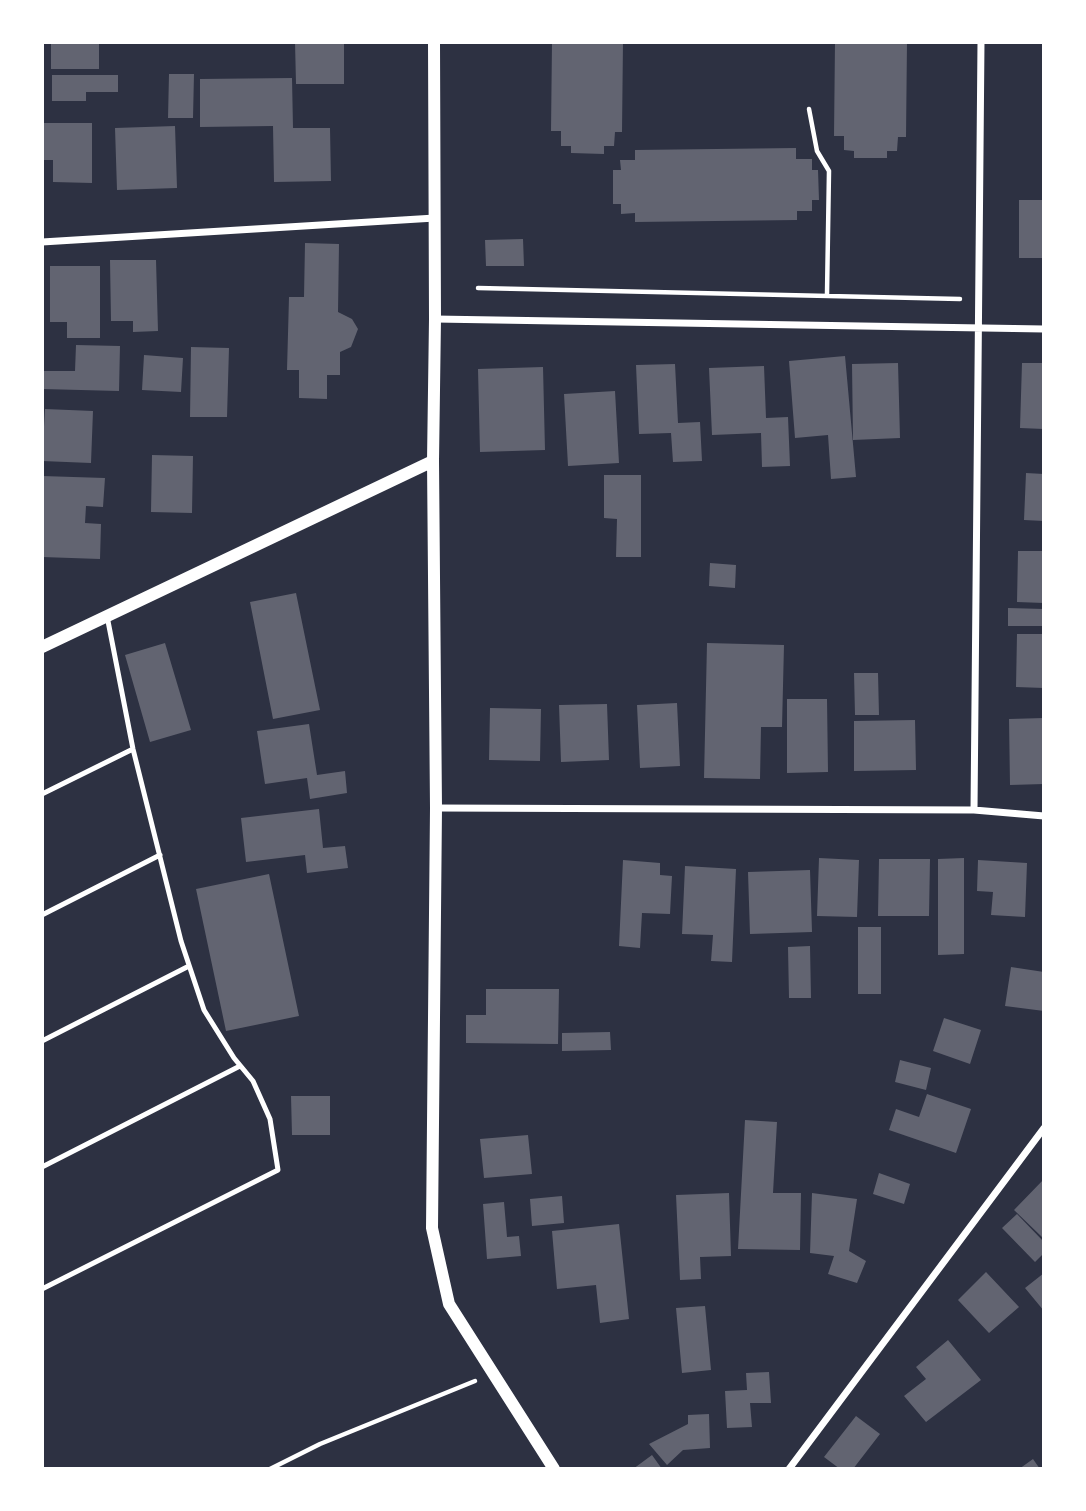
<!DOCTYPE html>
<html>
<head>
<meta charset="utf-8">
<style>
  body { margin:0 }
  #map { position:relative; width:1086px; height:1511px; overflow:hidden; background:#2d3142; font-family:"Noto Serif",serif }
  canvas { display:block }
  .frame { position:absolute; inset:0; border:44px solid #fff; pointer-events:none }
</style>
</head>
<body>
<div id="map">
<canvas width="1086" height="1511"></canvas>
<div class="frame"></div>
</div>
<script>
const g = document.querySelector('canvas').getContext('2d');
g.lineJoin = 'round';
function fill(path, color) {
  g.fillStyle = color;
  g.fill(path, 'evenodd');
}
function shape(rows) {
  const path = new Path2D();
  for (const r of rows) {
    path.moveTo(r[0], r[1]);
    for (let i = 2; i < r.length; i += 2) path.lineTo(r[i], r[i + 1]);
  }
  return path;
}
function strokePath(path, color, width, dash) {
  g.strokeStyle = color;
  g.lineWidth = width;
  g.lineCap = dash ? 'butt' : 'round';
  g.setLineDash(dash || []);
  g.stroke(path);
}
const building = shape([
  [51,42,99,42,99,69,51,69],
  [295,42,344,42,344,84,296,84],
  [552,42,623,42,622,132,615,132,614,146,604,146,604,154,571,153,571,146,561,146,561,131,551,131],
  [835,42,907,42,906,137,898,137,897,151,887,151,887,158,854,158,854,151,844,150,844,136,834,136],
  [169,74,194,74,193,118,168,118],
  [52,75,118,75,118,92,86,92,86,101,52,101],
  [292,78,293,128,330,128,331,181,274,182,273,126,200,127,200,79],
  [42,123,92,123,92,183,53,182,53,160,42,160],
  [175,126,177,188,117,190,115,128],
  [796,148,796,159,812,159,812,170,818,170,819,200,812,200,812,211,797,211,797,220,635,222,635,213,621,214,621,204,613,204,613,170,621,170,620,160,635,160,635,150],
  [1019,200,1044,200,1044,258,1019,258],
  [523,239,524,266,486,266,485,240],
  [305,243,339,244,338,312,352,319,358,329,351,347,340,352,340,375,327,375,327,399,299,398,299,370,287,370,289,297,304,297],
  [110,260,156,260,158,331,133,332,133,321,111,321],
  [50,266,100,266,100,338,67,338,67,322,50,322],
  [76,345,120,346,119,391,42,389,42,371,75,371],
  [191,347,229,348,227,417,190,417],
  [144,355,183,358,181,392,142,390],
  [845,356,856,477,831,479,828,435,795,438,789,361],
  [898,363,900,438,853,440,852,364],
  [1022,363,1044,363,1044,429,1020,428],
  [675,364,678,423,700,422,702,461,673,462,671,433,639,434,636,365],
  [764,366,766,418,788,417,790,466,762,467,761,433,712,435,709,368],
  [543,367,545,450,480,452,478,369],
  [615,391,619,463,568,466,564,394],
  [45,409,93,411,91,463,42,461],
  [152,455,193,456,192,513,151,512],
  [1026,473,1044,474,1044,521,1024,520],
  [604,475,641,475,641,557,616,557,617,519,604,518],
  [42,476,105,478,103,507,86,506,85,523,101,524,100,559,42,557],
  [1018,551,1044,551,1044,603,1017,602],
  [710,563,736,565,735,588,709,586],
  [296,593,320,710,273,719,250,602],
  [1008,608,1044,609,1044,626,1008,626],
  [1017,634,1044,634,1044,688,1016,687],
  [165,643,191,730,150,742,125,655],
  [707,643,784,645,782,727,761,727,760,779,704,778],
  [854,673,878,673,879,715,855,715],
  [787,699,827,699,828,772,787,773],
  [677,703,680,766,640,768,637,705],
  [607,704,609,760,561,762,559,705],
  [490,708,541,709,540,761,489,760],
  [1044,718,1044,784,1010,785,1009,719],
  [915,720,916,770,854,771,854,721],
  [309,724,317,775,345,771,347,793,310,799,307,778,265,784,257,731],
  [319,809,323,848,345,846,348,868,307,873,305,855,246,862,241,818],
  [819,858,859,860,857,917,817,916],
  [964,858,964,954,938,955,938,859],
  [879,859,930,859,929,916,878,916],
  [623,860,660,863,660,875,672,876,670,914,642,913,640,948,619,946],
  [978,860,1027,863,1025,917,991,915,993,892,977,891],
  [685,866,736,869,732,962,711,961,713,935,682,934],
  [810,870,812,932,750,934,748,872],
  [269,874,299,1016,226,1031,196,889],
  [858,927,881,927,881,994,858,994],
  [810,946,811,998,789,998,788,947],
  [1011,967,1044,972,1044,1011,1005,1006],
  [486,989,559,989,558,1044,466,1043,466,1015,486,1015],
  [944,1018,981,1030,970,1064,933,1051],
  [610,1032,611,1050,562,1051,562,1033],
  [900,1060,931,1068,926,1090,895,1082],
  [927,1094,971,1109,956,1153,889,1130,896,1109,919,1117],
  [291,1096,330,1096,330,1135,292,1135],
  [745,1120,777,1122,773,1193,801,1193,800,1250,738,1249],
  [528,1135,532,1174,484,1178,480,1139],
  [879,1173,910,1184,904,1204,873,1194],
  [1044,1179,1044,1235,1042,1237,1014,1210],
  [729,1193,731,1256,700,1257,701,1279,680,1280,676,1195],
  [812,1193,857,1199,849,1251,866,1261,857,1283,828,1274,834,1256,810,1253],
  [562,1196,564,1223,532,1226,530,1199],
  [504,1202,507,1237,519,1236,521,1256,487,1259,483,1204],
  [1017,1214,1044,1242,1044,1253,1035,1262,1002,1228],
  [619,1224,629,1319,600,1323,596,1285,557,1289,552,1231],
  [986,1272,1019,1307,989,1333,958,1300],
  [1044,1273,1044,1311,1025,1288],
  [705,1306,711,1370,682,1373,676,1308],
  [948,1340,981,1380,926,1422,904,1396,926,1379,916,1367],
  [769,1372,771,1403,750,1403,752,1427,727,1428,725,1391,747,1390,746,1373],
  [709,1414,710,1448,683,1450,667,1465,649,1444,688,1424,688,1415],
  [856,1416,880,1434,853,1469,840,1469,824,1457],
  [652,1455,662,1469,633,1469],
  [1033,1459,1040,1469,1019,1469]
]);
const path = shape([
  [809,109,817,151,829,171,827,294],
  [478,288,960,299],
  [270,1469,320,1444,475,1381]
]);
const service = shape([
  [42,794,133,749],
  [42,915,160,855],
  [42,1041,189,966],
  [42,1167,240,1066],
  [42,1289,278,1170,270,1119,253,1081,234,1058,204,1010,181,941,133,749,107,616]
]);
const minor = shape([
  [42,242,435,218],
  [435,319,1044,329],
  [436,808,974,810,1044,816],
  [974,810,981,42],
  [789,1469,1044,1128]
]);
const tertiary = shape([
  [434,42,435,319,433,461,436,808,432,1228,449,1304,554,1469],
  [42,647,433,461]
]);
fill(building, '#626471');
strokePath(path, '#fff', 4.5);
strokePath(service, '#fff', 5);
strokePath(minor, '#fff', 7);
strokePath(tertiary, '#fff', 12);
</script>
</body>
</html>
